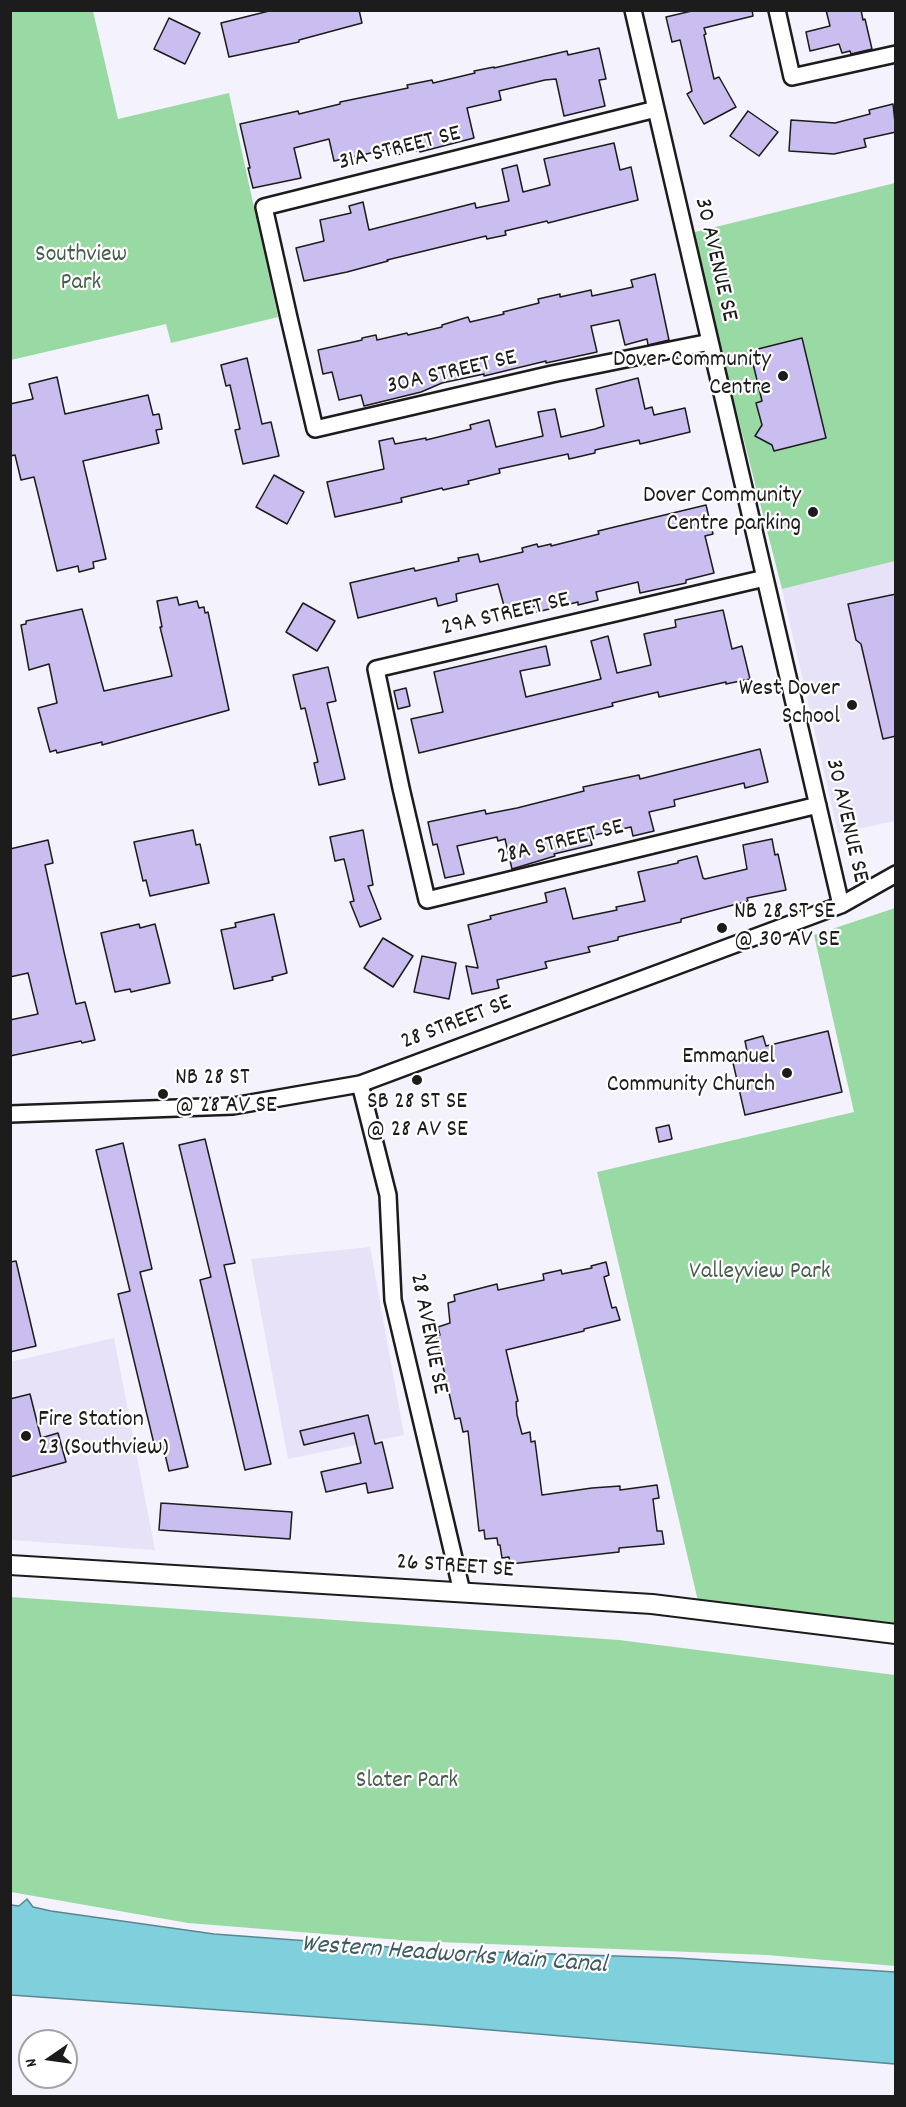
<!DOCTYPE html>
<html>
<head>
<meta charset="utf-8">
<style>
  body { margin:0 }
  #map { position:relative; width:906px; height:2107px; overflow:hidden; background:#f4f2fc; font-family:Dekko,sans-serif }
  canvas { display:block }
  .frame { position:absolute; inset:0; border:12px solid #1c1c1c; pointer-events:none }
  .north { position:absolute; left:18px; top:2029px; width:60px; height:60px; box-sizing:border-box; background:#fff; border:2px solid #a4a4a4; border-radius:50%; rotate:257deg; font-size:16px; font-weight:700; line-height:24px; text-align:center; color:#1c1c1c }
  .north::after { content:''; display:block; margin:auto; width:21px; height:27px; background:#1c1c1c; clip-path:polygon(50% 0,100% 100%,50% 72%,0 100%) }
</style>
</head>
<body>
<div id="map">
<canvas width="906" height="2107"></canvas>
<div class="frame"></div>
<div class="north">N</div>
</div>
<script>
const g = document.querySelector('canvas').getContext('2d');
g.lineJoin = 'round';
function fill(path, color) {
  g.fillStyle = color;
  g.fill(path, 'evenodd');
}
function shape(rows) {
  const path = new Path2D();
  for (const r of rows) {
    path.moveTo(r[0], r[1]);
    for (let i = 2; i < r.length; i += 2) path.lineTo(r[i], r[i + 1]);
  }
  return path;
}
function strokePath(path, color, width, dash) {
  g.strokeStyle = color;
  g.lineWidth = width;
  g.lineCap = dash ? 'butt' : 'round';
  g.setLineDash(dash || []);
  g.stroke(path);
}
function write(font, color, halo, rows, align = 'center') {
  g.font = font + ' Dekko,sans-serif';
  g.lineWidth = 4.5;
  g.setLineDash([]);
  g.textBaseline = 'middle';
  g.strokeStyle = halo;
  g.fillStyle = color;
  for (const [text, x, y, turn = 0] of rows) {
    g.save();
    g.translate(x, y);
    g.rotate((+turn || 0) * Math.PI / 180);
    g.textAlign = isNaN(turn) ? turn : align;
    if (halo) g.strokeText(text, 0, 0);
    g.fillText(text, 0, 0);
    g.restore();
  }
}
const built = shape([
  [895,561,895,821,838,833,782,589],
  [370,1247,404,1435,288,1459,251,1259],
  [114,1338,155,1550,11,1540,10,1362]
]);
const green = shape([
  [10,11,93,11,118,119,229,93,278,317,171,343,166,324,11,360],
  [895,183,895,561,782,589,691,233],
  [895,908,895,1624,698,1601,597,1172,854,1112,814,935],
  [11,1597,619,1640,895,1675,895,1966,767,1955,413,1941,188,1923,11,1892]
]);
const water = shape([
  [27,1899,33,1907,51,1911,214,1934,430,1950,677,1958,895,1972,895,2064,431,2025,11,1995,11,1905,19,1906,27,1899]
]);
const building = shape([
  [273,10,359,10,362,23,299,40,299,42,229,57,221,23,273,10],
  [696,10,752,10,753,16,704,28,706,34,704,35,714,79,719,77,736,107,704,124,687,94,692,91,680,40,672,42,666,17,696,10],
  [826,10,861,10,863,20,865,19,872,49,851,54,850,51,842,53,839,44,810,51,806,32,830,26,826,10],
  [169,18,200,33,185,64,154,49,169,18],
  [599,48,606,79,599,80,605,106,564,116,556,79,545,80,499,91,501,100,467,108,474,138,420,152,419,150,396,155,394,148,334,161,329,139,294,148,301,178,253,188,248,168,250,168,240,124,298,111,299,114,340,104,340,102,408,88,407,85,432,80,433,83,475,73,474,71,494,67,494,68,567,51,568,55,599,48],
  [893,104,896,132,864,139,866,147,834,154,789,151,791,120,835,123,870,114,869,110,893,104],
  [748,111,778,132,759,156,730,136,748,111],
  [614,143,620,170,631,167,638,200,548,223,547,221,505,231,506,235,487,239,486,236,387,260,388,261,347,272,304,281,296,248,324,241,320,220,351,213,349,206,363,202,369,230,475,203,476,208,509,201,502,169,517,165,523,192,550,185,544,159,614,143],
  [655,274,669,340,648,345,647,339,625,345,619,320,591,326,597,352,546,363,546,361,484,376,484,374,442,383,421,392,364,406,361,395,339,400,332,372,323,374,318,350,362,340,362,338,376,335,377,340,407,333,408,335,442,327,442,325,468,317,470,322,504,314,503,312,539,303,538,299,560,294,560,297,591,290,592,296,633,287,631,280,655,274],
  [802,338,826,438,774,451,772,445,755,436,762,425,756,403,762,401,750,351,802,338],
  [247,358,262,424,271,422,279,456,243,464,235,430,240,429,230,385,226,386,221,365,247,358],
  [57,377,65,414,148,395,153,415,159,414,162,429,156,430,159,443,83,461,106,559,93,562,94,568,79,572,78,566,57,571,34,477,21,480,15,455,10,456,10,404,33,399,29,384,57,377],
  [638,378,645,409,652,407,654,415,685,408,690,432,640,444,639,440,595,450,595,453,569,459,568,454,499,469,500,473,468,481,469,484,443,490,442,488,401,498,402,502,335,517,327,482,384,469,379,441,393,438,395,444,426,438,426,440,471,429,470,425,489,420,496,447,543,436,538,412,555,409,561,437,595,429,604,426,596,389,638,378],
  [274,475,304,492,287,524,256,507,274,475],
  [706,505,713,534,705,536,714,573,686,580,686,583,640,593,638,582,596,592,598,600,578,605,578,602,537,612,536,606,506,613,498,584,456,594,457,601,438,606,436,598,358,618,350,583,414,568,415,571,459,561,458,558,478,554,480,562,523,552,522,548,537,544,538,547,551,544,551,546,599,534,598,531,706,505],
  [896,594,896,736,883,739,861,644,856,640,848,604,896,594],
  [177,597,179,605,197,601,199,608,204,607,205,613,208,612,229,710,102,745,102,742,57,753,56,750,50,752,38,708,57,703,49,664,29,670,21,625,26,624,26,621,82,609,104,691,172,676,160,627,162,627,157,601,177,597],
  [303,603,335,621,317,651,286,632,303,603],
  [723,610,732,649,742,646,750,679,726,684,726,682,659,697,658,692,612,703,613,706,419,753,411,719,443,712,434,672,546,646,550,665,520,671,526,697,601,679,591,641,608,636,617,673,651,665,644,634,676,627,675,620,723,610],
  [328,667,336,701,327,703,345,779,319,785,314,763,318,762,305,708,301,709,293,675,328,667],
  [406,688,410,706,398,709,394,691,406,688],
  [760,749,768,782,745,788,744,783,674,800,675,806,649,812,654,831,633,836,631,827,590,836,592,845,554,854,555,856,512,869,505,839,498,841,497,837,457,846,464,874,445,878,437,844,433,845,428,822,485,810,486,814,517,808,584,791,583,787,639,775,640,779,760,749],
  [193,830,196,845,200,844,209,883,150,896,146,880,143,881,134,842,193,830],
  [363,830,373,885,368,886,381,919,360,927,350,902,354,901,344,859,335,861,330,837,363,830],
  [772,839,775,855,778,854,786,890,747,898,748,901,681,919,681,922,618,937,618,940,588,947,590,952,545,962,547,968,497,980,499,988,472,994,466,966,478,968,468,925,491,919,490,916,547,902,545,893,565,888,573,919,617,910,616,907,645,901,638,872,678,863,678,861,697,856,703,878,705,879,747,869,743,845,772,839],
  [48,840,53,863,45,865,64,952,76,1004,85,1002,95,1040,82,1043,81,1041,10,1056,10,1020,38,1014,28,973,10,977,10,849,48,840],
  [274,914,287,973,272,977,273,980,234,989,221,930,236,927,235,923,274,914],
  [139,924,140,928,155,924,170,983,131,992,130,989,115,992,101,933,139,924],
  [383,938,413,956,393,987,364,968,383,938],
  [422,956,456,963,449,999,414,992,422,956],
  [828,1031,842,1092,745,1115,731,1054,747,1051,745,1041,763,1036,766,1046,828,1031],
  [669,1125,672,1139,659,1142,656,1128,669,1125],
  [205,1139,235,1263,224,1265,271,1464,245,1470,200,1280,211,1277,179,1145,205,1139],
  [123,1143,152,1269,140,1272,188,1467,169,1471,163,1446,155,1448,118,1294,130,1291,96,1150,123,1143],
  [16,1261,36,1346,10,1352,10,1262,16,1261],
  [606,1262,609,1275,604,1277,612,1308,616,1307,620,1320,584,1329,584,1331,506,1350,518,1401,516,1402,517,1415,522,1434,530,1432,531,1442,535,1441,542,1495,592,1488,620,1486,620,1490,657,1485,659,1498,653,1499,657,1531,662,1531,664,1544,619,1548,619,1552,510,1564,509,1557,502,1558,500,1545,498,1545,497,1538,485,1539,484,1530,479,1531,468,1431,463,1432,460,1418,455,1419,436,1336,440,1335,438,1327,450,1323,448,1303,455,1301,454,1295,497,1284,498,1290,544,1280,543,1274,561,1270,562,1274,592,1268,591,1266,606,1262],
  [30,1394,41,1438,58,1433,66,1462,10,1477,10,1399,30,1394],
  [368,1415,375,1444,382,1442,393,1488,368,1493,366,1483,326,1492,321,1472,361,1463,354,1433,304,1445,300,1431,368,1415],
  [161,1503,292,1512,290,1539,159,1530,161,1503]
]);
const minor = shape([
  [633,10,841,905],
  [777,10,792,77,896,54],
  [656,109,264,207,289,318,315,429,552,374,710,342],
  [765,578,376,669,401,788,427,900,818,805],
  [360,1084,388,1195,393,1300,462,1592],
  [10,1114,233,1106,360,1084,841,905,896,874]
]);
const tertiary = shape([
  [10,1565,652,1604,896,1634]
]);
const markers = [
  [783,376,6,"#1c1c1c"],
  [813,512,6,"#1c1c1c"],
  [852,705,6,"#1c1c1c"],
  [722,928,6,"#1c1c1c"],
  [787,1073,6,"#1c1c1c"],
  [417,1080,6,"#1c1c1c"],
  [163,1094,6,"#1c1c1c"],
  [26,1436,6,"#1c1c1c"]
];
const streetNames = [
  ["31A STREET SE",400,150,-14],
  ["30 AVENUE SE",714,260,77],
  ["30A STREET SE",452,374,-13],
  ["29A STREET SE",506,616,-13],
  ["30 AVENUE SE",845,821,77],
  ["28A STREET SE",561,844,-14],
  ["28 STREET SE",457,1024,-21],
  ["28 AVENUE SE",427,1334,79],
  ["26 STREET SE",455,1568,4]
];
const parkNames = [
  ["Southview",81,257],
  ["Park",81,285],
  ["Valleyview Park",760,1274],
  ["Slater Park",407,1783]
];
const poiNames = [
  ["Dover Community",771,362],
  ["Centre",771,390],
  ["Dover Community",801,498],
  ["Centre parking",801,526],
  ["West Dover",840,691],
  ["School",840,719],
  ["NB 28 ST SE",734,914,"left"],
  ["@ 30 AV SE",734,942,"left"],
  ["Emmanuel",775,1059],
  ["Community Church",775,1087],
  ["NB 28 ST",175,1080,"left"],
  ["@ 28 AV SE",175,1108,"left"],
  ["SB 28 ST SE",417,1104,"center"],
  ["@ 28 AV SE",417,1132,"center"],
  ["Fire Station",38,1422,"left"],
  ["23 (Southview)",38,1450,"left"]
];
const waterNames = [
  ["Western Headworks Main Canal",454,1957,4]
];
fill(built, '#e7e2f8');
fill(green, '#99daa4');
fill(water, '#80cfdd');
strokePath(water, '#588790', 1.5);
fill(building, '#cabdef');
strokePath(building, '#1c1c1c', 1.5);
strokePath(minor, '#1c1c1c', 20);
strokePath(tertiary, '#1c1c1c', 22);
strokePath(minor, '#fff', 15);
strokePath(tertiary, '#fff', 18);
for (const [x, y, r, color] of markers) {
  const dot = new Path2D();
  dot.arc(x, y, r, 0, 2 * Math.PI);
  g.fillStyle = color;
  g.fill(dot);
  strokePath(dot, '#fff', 2);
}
write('24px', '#1c1c1c', '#fff', streetNames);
write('24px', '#485e4c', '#fff', parkNames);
write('24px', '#1c1c1c', '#fff', poiNames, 'right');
write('italic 26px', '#3f5b60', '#fff', waterNames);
</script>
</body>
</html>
